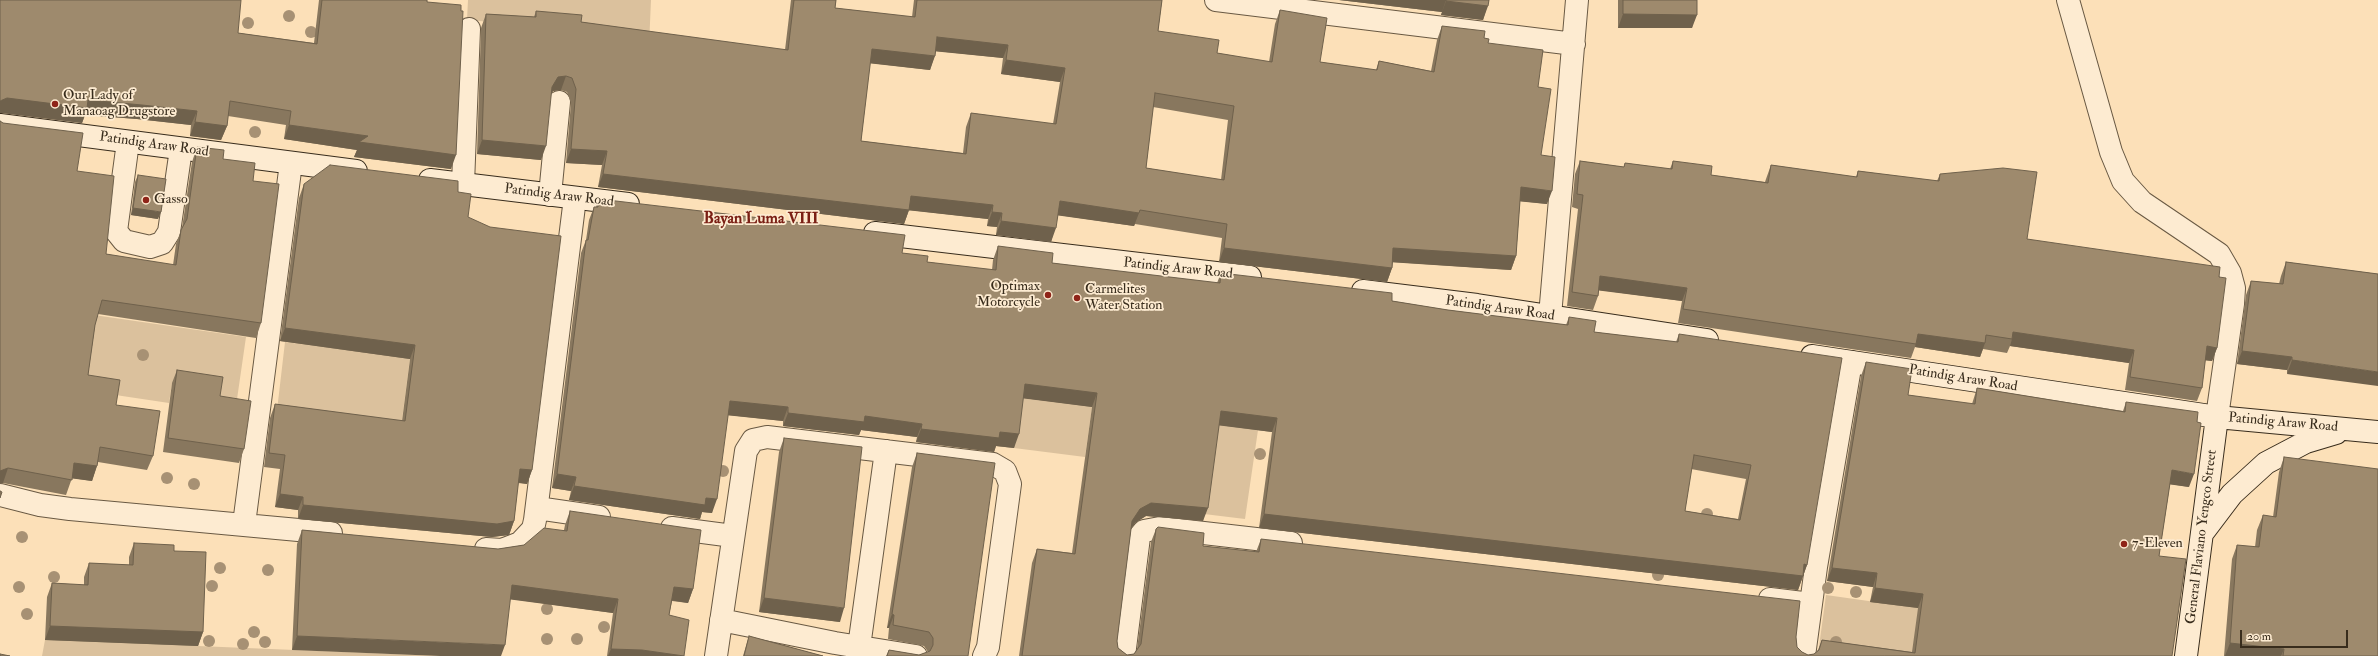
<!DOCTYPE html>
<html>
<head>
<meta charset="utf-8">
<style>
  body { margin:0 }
  #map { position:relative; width:2378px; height:656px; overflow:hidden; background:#fce0b8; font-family:"IM FELL Double Pica",serif }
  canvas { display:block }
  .scale { position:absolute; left:2240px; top:630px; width:108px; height:18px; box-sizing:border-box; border:2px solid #382c1c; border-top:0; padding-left:5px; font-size:12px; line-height:14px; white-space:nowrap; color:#382c1c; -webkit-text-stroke:3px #fdebd1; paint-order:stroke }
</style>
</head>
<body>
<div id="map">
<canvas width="2378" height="656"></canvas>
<div class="scale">20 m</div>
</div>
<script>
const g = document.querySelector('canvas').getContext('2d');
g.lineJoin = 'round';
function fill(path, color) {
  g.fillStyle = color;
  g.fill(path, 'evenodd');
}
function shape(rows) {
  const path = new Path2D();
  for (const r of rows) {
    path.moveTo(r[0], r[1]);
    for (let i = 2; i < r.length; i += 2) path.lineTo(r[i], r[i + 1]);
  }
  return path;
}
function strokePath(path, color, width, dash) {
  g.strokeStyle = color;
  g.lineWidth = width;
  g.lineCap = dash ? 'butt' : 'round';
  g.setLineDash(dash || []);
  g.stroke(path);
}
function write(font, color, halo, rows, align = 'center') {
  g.font = font + ' "IM FELL Double Pica",serif';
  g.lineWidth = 3.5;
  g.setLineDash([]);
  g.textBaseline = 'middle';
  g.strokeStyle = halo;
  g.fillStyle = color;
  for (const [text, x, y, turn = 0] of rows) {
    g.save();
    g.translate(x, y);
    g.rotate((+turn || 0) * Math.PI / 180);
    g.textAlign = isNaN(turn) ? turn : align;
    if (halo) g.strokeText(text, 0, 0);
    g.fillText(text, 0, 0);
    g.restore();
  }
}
const green = shape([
  [468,0,651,0,649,46,576,29,467,20],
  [94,315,246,337,235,413,172,383,169,403,82,390],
  [285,342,410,358,400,435,276,419],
  [1020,398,1092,407,1085,457,1014,448],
  [1165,417,1258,430,1245,519,1204,514],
  [1826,595,1918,608,1917,656,1834,656,1818,654],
  [45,640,198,646,440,656,42,656]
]);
const service = shape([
  [128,142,116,231,124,241,150,247,162,243,169,232,181,149],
  [463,184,469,29],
  [550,195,559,102]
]);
const minor = shape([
  [1216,0,1574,44],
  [1550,316,1577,0],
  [0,495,40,505,70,509,331,533],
  [537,508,599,517],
  [244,524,291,163],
  [672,528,733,536],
  [486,549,502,550,520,543,533,529,535,520,575,198],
  [1770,599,1811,604],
  [721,620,835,643,916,656],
  [859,647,886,451],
  [716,656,746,451,753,440,767,437,993,464,1005,471,1010,484,988,647,984,656],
  [1124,656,1139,537,1144,531,1160,528,1291,543],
  [1804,656,1816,567,1851,362]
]);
const tertiary = shape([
  [2068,0,2111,152,2123,181,2142,202,2219,254,2230,273,2234,288,2233,304,2217,417]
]);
const secondary = shape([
  [0,125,356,171],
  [430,180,628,204],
  [875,233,1250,277],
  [1363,291,1477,305,1707,340],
  [1812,356,2217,417,2378,432],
  [2204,531,2232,494,2266,463,2306,442,2336,433],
  [2186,656,2217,417]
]);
const trees = [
  [289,16],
  [248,23],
  [311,32],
  [255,132],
  [143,355],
  [1260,454],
  [723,471],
  [167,478],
  [194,484],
  [1707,514],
  [22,537],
  [220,568],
  [268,570],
  [1658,575],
  [54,577],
  [212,586],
  [19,587],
  [1828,588],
  [1856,592],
  [547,609],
  [27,614],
  [604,627],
  [254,632],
  [547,639],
  [577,639],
  [209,641],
  [265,642],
  [1836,642],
  [243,644]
];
const wall = shape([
  [0,0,238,33,314,43,319,0,427,0,451,169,354,157,357,150,284,139,286,125,228,116,227,126,221,140,190,136,191,125,137,119,85,115,82,123,2,113],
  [791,0,836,0,835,8,912,17,914,0,1162,0,1158,31,1217,53,1269,62,1275,24,1280,10,1320,62,1376,70,1379,61,1431,71,1437,40,1442,26,1484,38,1488,43,1538,87,1541,155,1547,204,1520,201,1516,256,1511,270,1393,262,1392,268,1387,282,1219,262,1222,238,1135,224,1134,226,1058,215,1051,242,996,235,997,227,987,226,988,219,909,210,904,224,598,187,602,165,566,163,571,103,567,92,561,90,553,91,551,94,541,160,477,154,481,28,486,14,534,17,536,11,581,22,785,50],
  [936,51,1003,58,1001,74,1060,82,1053,124,971,113,966,127,963,153,861,141,870,63,930,70],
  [1153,107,1228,120,1221,180,1146,168],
  [1339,0,1489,0,1483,20,1441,15,1442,12],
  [1618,0,1697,0,1692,28,1618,28],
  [0,121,77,171,106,254,173,265,176,244,182,228,192,162,197,147,223,159,253,181,261,323,256,338,98,314,95,325,88,375,116,405,153,456,147,470,98,462,92,481,72,478,66,495,3,483,0,484],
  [1580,161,1624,167,1625,163,1670,169,1673,161,1711,175,1765,182,1766,179,1771,165,1856,177,1858,171,1937,181,1940,174,2027,239,2219,277,2217,348,2212,361,2205,360,2202,388,2197,401,2125,390,2129,363,2010,346,2007,353,1983,349,1980,357,1915,347,1911,358,1678,323,1682,301,1599,290,1598,296,1593,310,1567,306,1578,209,1572,207,1575,174],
  [138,175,158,219,131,215,135,182],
  [304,184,458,192,468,217,532,470,527,484,518,483,514,521,509,535,492,537,298,519,298,510,275,507,280,469,264,467,270,418,275,404,402,421,410,359,280,341,299,198],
  [599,199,902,253,927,262,992,270,993,260,998,246,1052,263,1217,283,1221,273,1448,310,1566,325,1569,317,1594,332,1676,342,1679,334,1807,565,1798,590,1259,528,1272,432,1219,425,1203,521,1146,516,1135,523,1131,529,1117,641,1118,648,1127,655,1134,654,1137,649,1151,542,1156,529,1203,546,1256,552,1261,539,1796,637,1797,647,1802,652,1808,655,1814,654,1818,650,1822,640,1912,652,1918,608,1870,602,1873,587,1827,581,1861,376,1866,362,1908,395,1972,404,1977,388,2123,411,2126,402,2189,487,2170,484,2159,556,2172,656,1019,656,1032,563,1037,549,1072,553,1092,407,1023,398,1014,448,996,446,994,452,916,442,917,437,861,430,859,435,783,426,783,421,728,415,712,513,702,512,700,519,569,500,571,491,552,488,581,253,586,240,589,220,594,207,596,207],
  [1691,469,1746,479,1738,519,1685,511],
  [2286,262,2378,274,2287,374,2287,370,2237,364,2246,295,2251,281,2279,284,2281,276],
  [177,370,220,396,244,449,239,463,163,452,172,383],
  [784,438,840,622,759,612,779,452],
  [917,453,968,656,886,656,889,650,919,655,928,652,924,646,888,639,889,628,887,628,912,467],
  [2284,457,2378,656,2224,656,2232,559,2237,545,2255,547,2257,530,2263,515,2273,517,2279,472],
  [570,511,693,589,688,603,672,601,669,615,684,656,607,656,613,613,511,599,292,650,297,544,302,530,498,549,524,545,564,530,565,525],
  [134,543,174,551,203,632,198,646,45,640,47,597,52,583,84,585,84,577,89,563,129,565,129,557],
  [749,636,823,656,743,656]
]);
const shadedWall = shape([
  [1339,0,1446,0,1442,12],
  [1446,1,1488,6,1483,20,1441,15],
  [1623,14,1697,15,1692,28,1618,28],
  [937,37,1008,45,1003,58,932,51],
  [872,49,935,56,930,70,867,63],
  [1006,60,1065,68,1060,82,1001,74],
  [566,76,561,90,553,91,547,100,552,87,558,77],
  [7,98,88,100,142,105,197,111,191,125,137,119,85,115,82,123,2,113,0,113,0,101],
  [195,122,227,126,221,140,190,136],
  [289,125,368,136,456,155,451,169,354,157,357,150,284,139],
  [482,140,546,146,541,160,477,154],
  [571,149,607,151,602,165,566,163],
  [603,174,909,210,904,224,598,187],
  [1521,187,1552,191,1547,204,1516,201],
  [911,196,993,205,988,219,906,210],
  [1060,201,1139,213,1134,226,1055,215],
  [133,208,161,212,158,219,131,215],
  [992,212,1002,213,997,227,987,226],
  [1001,221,1056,228,1051,242,996,235],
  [1224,248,1392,268,1387,282,1219,262],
  [1393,248,1516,256,1511,270,1388,262],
  [1600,276,1687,288,1682,301,1595,290],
  [285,328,415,345,410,359,280,341],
  [2013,332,2134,350,2129,363,2010,346,2012,339],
  [1918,334,1985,343,1980,357,1915,347],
  [2207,346,2217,348,2212,361,2202,360],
  [2242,351,2292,357,2287,370,2237,364],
  [2292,360,2378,372,2378,386,2287,374],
  [1025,384,1097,393,1092,407,1020,398],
  [730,401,788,407,783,421,725,415],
  [1221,411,1277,418,1272,432,1216,425],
  [788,413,865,416,922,424,917,437,861,430,859,435,783,426],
  [921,429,1000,432,1019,434,1014,448,996,446,994,452,916,442],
  [74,463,97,466,92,481,69,478],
  [8,468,3,483,0,484,0,471],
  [520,469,532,470,527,484,515,482],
  [2172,470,2194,474,2189,487,2167,484],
  [557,474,576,477,571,491,552,488],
  [574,486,717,499,712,513,702,512,700,519,569,500],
  [280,494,303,497,298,510,275,507],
  [1151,503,1208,508,1203,521,1146,516,1135,523,1127,535,1132,521,1140,509],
  [303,505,514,521,509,535,492,537,298,519],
  [1264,514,1804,564,1807,565,1798,590,1259,528],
  [1832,568,1877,573,1873,587,1827,581],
  [512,585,618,599,613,613,507,599],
  [674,587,693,589,688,603,669,600],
  [1875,588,1923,594,1918,608,1870,602],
  [764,598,844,608,840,622,759,612],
  [892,614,894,615,889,628,887,628],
  [50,626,203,632,198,646,45,640],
  [297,636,505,645,501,656,440,656,292,650],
  [2230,643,2284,649,2281,656,2225,656],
  [611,649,642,650,683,656,608,656]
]);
const building = shape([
  [0,0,241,0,238,33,317,44,322,0,427,0,427,2,461,5,461,11,463,11,456,155,359,142,368,136,289,125,291,111,230,101,227,126,195,122,197,111,142,105,88,100,87,108,7,98,0,101,0,0],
  [794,0,836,0,835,8,915,17,917,0,1162,0,1158,31,1219,40,1217,53,1272,62,1280,10,1327,18,1320,62,1377,70,1379,61,1434,72,1442,26,1485,31,1484,38,1489,39,1488,43,1543,50,1538,87,1551,89,1541,155,1555,157,1552,191,1521,187,1516,256,1393,248,1392,268,1224,248,1227,224,1140,210,1139,213,1060,201,1056,228,1001,221,1002,213,992,212,993,205,911,196,909,210,603,174,607,151,571,149,576,89,572,78,566,76,558,77,552,87,546,146,482,140,486,14,536,17,536,11,582,15,581,22,788,50,794,0],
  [937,37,1008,45,1006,60,1065,68,1056,124,971,113,966,154,861,141,872,49,935,56,937,37],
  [1155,93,1234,106,1224,180,1146,168,1155,93],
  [1446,0,1489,0,1488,6,1446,1,1446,0],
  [1623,0,1697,0,1697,15,1623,14,1623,0],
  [0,121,3,123,83,133,77,171,114,176,106,254,176,265,181,230,187,219,197,147,224,150,223,159,255,163,253,181,279,184,261,323,102,300,95,325,88,375,120,380,116,405,160,411,153,456,100,447,97,466,74,463,72,480,8,468,0,471,0,121],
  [1580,161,1624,167,1625,163,1672,169,1673,161,1712,166,1711,175,1768,183,1771,165,1857,177,1858,171,1939,181,1940,174,2003,168,2037,172,2027,239,2220,267,2219,277,2226,278,2217,348,2207,346,2202,388,2130,377,2134,350,2013,332,2012,339,1986,335,1985,343,1918,334,1916,344,1683,309,1687,288,1600,276,1598,296,1572,292,1583,195,1577,194,1580,161],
  [330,165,458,181,458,192,471,194,468,217,490,227,561,236,532,470,520,469,514,521,497,524,303,505,303,497,280,494,285,455,269,453,275,404,405,421,415,345,285,328,304,184,330,165],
  [138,175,166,179,161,212,133,208,138,175],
  [599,199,905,235,902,253,928,256,927,262,996,270,998,246,1053,253,1052,263,1220,283,1221,273,1392,293,1392,301,1448,310,1568,325,1569,317,1596,321,1594,332,1678,342,1679,334,1842,358,1807,565,1804,564,1803,576,1264,514,1277,418,1221,411,1208,508,1151,503,1140,509,1132,521,1117,641,1118,648,1127,655,1134,654,1141,644,1156,529,1158,527,1204,533,1203,546,1259,552,1261,539,1800,601,1796,637,1797,647,1802,652,1808,655,1814,654,1819,650,1822,640,1915,653,1923,594,1875,588,1877,573,1832,568,1866,362,1912,369,1908,395,1975,404,1977,388,2125,412,2126,402,2198,412,2197,422,2201,423,2194,474,2172,470,2159,556,2186,559,2172,656,1022,656,1037,549,1075,554,1097,393,1025,384,1019,434,1000,432,999,438,921,429,922,424,865,416,864,422,788,413,788,407,730,401,717,499,706,498,705,505,574,486,576,477,557,474,586,240,588,240,594,207,598,207,599,199],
  [1694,455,1751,465,1740,520,1685,511,1694,455],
  [2286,262,2378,274,2378,372,2292,360,2292,357,2242,351,2251,281,2283,284,2286,262],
  [177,370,223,377,220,396,251,401,244,449,168,438,177,370],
  [784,438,862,447,844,608,764,598,784,438],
  [917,453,995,463,968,656,887,656,889,650,919,655,930,651,933,645,933,638,929,632,893,625,894,615,892,614,917,453],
  [2284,457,2378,469,2378,656,2283,656,2284,649,2230,643,2237,545,2259,547,2263,515,2276,517,2284,457],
  [0,491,2,492,0,498,0,491],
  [570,511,701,530,693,589,674,587,669,615,689,620,684,656,642,650,611,649,618,599,512,585,505,645,297,636,302,530,498,549,524,545,544,528,567,531,570,511],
  [134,543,174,545,174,551,206,552,203,632,50,626,52,583,88,585,89,563,133,565,134,543],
  [749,636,823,656,744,656,749,636],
  [0,654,10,656,0,656,0,654]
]);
const markers = [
  [55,104,4,"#8f2418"],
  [146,200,4,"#8f2418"],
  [1048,295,4,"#8f2418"],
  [1077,298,4,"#8f2418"],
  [2124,544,4,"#8f2418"]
];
const poiNames = [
  ["Our Lady of",63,96],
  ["Manaoag Drugstore",63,112],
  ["Gasso",154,200],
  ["Optimax",1040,287,"right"],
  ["Motorcycle",1040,303,"right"],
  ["Carmelites",1085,290],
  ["Water Station",1085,306],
  ["7-Eleven",2132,544]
];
const streetNames = [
  ["Patindig Araw Road",154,145,8],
  ["Patindig Araw Road",559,196,7],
  ["Patindig Araw Road",1178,269,6],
  ["Patindig Araw Road",1500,309,8],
  ["Patindig Araw Road",1963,379,9],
  ["Patindig Araw Road",2283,423,5],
  ["General Flaviano Yengco Street",2202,537,-83]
];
const quarterNames = [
  ["Bayan Luma VIII",761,220]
];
fill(green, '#dbc19d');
strokePath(service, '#695943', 24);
strokePath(minor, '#695943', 24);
strokePath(tertiary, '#695943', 24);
strokePath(secondary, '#382c1c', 24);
strokePath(service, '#fdebd1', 22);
strokePath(minor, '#fdebd1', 22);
strokePath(tertiary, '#fdebd1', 22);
strokePath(secondary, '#fdebd1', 22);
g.fillStyle = '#a79174';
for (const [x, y] of trees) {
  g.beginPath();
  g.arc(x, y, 6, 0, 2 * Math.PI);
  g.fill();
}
fill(wall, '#88775e');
fill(shadedWall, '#6f614c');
fill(building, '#9e8a6d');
strokePath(building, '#6f614c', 1);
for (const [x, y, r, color] of markers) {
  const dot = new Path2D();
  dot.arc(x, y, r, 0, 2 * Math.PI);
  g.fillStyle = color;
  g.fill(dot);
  strokePath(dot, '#fdebd1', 1.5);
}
write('14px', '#382c1c', '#fdebd1', poiNames, 'left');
write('14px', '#382c1c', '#fdebd1', streetNames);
write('bold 16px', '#7a1f14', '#fdebd1', quarterNames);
</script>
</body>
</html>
